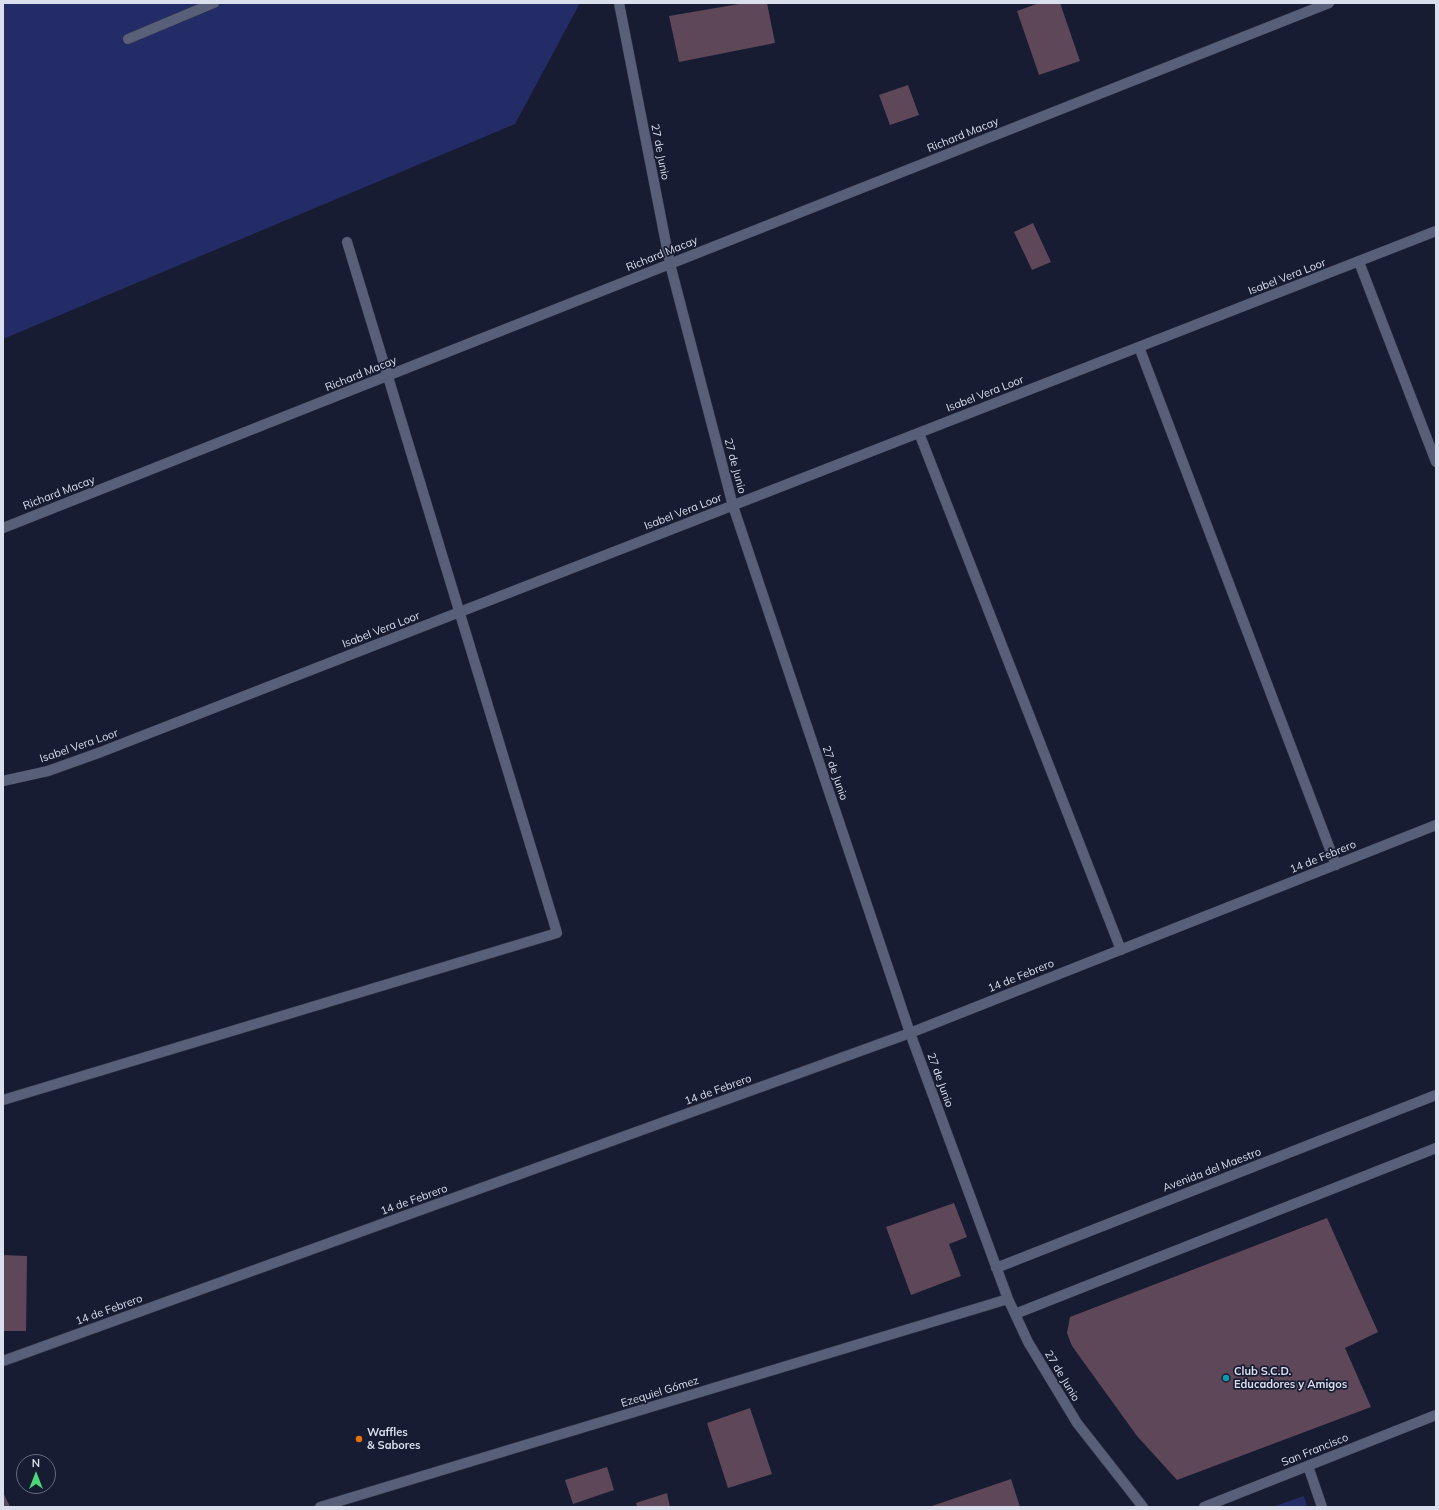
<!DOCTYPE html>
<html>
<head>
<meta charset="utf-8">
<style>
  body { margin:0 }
  #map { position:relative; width:1439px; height:1510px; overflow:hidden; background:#181c32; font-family:Mulish,sans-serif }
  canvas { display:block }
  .frame { position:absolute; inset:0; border:4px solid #dadfee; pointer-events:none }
  .north { position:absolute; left:16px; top:1454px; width:40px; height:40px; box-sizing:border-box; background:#181c32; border:1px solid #666a7d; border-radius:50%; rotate:0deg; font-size:11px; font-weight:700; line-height:16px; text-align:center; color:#dadfee }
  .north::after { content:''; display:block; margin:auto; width:14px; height:18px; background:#4bd677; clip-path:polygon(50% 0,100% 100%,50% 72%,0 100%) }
</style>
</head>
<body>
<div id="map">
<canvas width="1439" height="1510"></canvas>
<div class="frame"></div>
<div class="north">N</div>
</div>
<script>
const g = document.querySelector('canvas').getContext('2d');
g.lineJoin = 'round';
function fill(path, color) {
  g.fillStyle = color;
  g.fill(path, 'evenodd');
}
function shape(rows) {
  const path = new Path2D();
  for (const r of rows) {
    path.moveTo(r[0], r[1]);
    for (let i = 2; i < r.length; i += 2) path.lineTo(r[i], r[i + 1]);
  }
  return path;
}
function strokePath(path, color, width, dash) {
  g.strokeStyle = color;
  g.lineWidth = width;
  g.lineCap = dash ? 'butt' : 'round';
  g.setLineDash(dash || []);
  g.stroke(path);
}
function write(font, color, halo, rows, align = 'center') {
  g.font = font + ' Mulish,sans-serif';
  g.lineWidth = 3.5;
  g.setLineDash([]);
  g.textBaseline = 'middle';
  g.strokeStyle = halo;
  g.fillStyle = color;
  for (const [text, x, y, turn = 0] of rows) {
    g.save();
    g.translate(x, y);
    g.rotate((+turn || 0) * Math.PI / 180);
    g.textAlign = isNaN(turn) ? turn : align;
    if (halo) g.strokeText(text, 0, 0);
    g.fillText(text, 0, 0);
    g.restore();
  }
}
const green = shape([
  [3,3,580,3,515,124,3,339],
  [1304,1496,1307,1507,1272,1507]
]);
const building = shape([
  [745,3,767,3,775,43,679,62,669,16],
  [1039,3,1060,3,1080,61,1039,75,1017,11],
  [908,85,919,115,890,125,879,95],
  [1033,223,1051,262,1032,270,1014,232],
  [954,1203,967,1237,949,1244,961,1276,911,1295,886,1227],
  [1327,1218,1378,1332,1345,1348,1371,1407,1177,1480,1137,1436,1072,1346,1067,1333,1070,1317],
  [3,1255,27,1256,26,1331,3,1331],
  [750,1408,772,1474,728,1488,707,1423],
  [607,1467,614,1490,573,1504,565,1480],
  [1011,1479,1020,1507,929,1507],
  [3,1492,10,1507,3,1507],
  [667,1493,670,1507,637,1507,636,1503]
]);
const minor = shape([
  [619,3,670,264,733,506,910,1033,1008,1299,1028,1342,1077,1423,1143,1507],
  [128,39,214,3],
  [1359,262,1436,462],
  [1139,347,1336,865],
  [919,433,1121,950],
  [3,528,1329,3],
  [3,781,48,771,101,752,1436,231],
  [3,1100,557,933,347,242],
  [996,1268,1436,1095],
  [1015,1314,1436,1148],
  [3,1361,910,1033,1436,825],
  [1308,1466,1322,1507],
  [320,1507,1008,1299],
  [1204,1507,1436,1415]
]);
const markers = [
  [1226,1378,4,"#0f9aa8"],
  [359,1439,4,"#e8710a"]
];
const streetNames = [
  ["Richard Macay",963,135,-22],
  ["27 de Junio",660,152,79],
  ["Richard Macay",662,254,-22],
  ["Isabel Vera Loor",1287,277,-21],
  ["Richard Macay",361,374,-22],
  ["Isabel Vera Loor",985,394,-21],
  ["27 de Junio",735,466,75],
  ["Richard Macay",59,493,-21],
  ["Isabel Vera Loor",683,512,-21],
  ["Isabel Vera Loor",381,630,-21],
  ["Isabel Vera Loor",79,746,-19],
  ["27 de Junio",835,773,71],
  ["14 de Febrero",1323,857,-22],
  ["14 de Febrero",1021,976,-22],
  ["27 de Junio",940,1080,70],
  ["14 de Febrero",718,1090,-20],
  ["Avenida del Maestro",1212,1170,-21],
  ["14 de Febrero",414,1200,-20],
  ["14 de Febrero",109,1310,-20],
  ["27 de Junio",1062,1376,59],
  ["Ezequiel Gómez",660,1392,-17],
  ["San Francisco",1315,1450,-22]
];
const poiNames = [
  ["Club S.C.D.",1234,1372],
  ["Educadores y Amigos",1234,1385],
  ["Waffles",367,1433],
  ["& Sabores",367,1446]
];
fill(green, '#242c68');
fill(building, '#5e4758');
strokePath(minor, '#333648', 11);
strokePath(minor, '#585f78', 10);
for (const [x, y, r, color] of markers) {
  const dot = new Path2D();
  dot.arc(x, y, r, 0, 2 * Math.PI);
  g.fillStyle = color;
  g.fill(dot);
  strokePath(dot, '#181c32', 1.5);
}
write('11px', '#dadfee', '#181c32', streetNames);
write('bold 11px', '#dadfee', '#181c32', poiNames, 'left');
</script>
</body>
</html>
